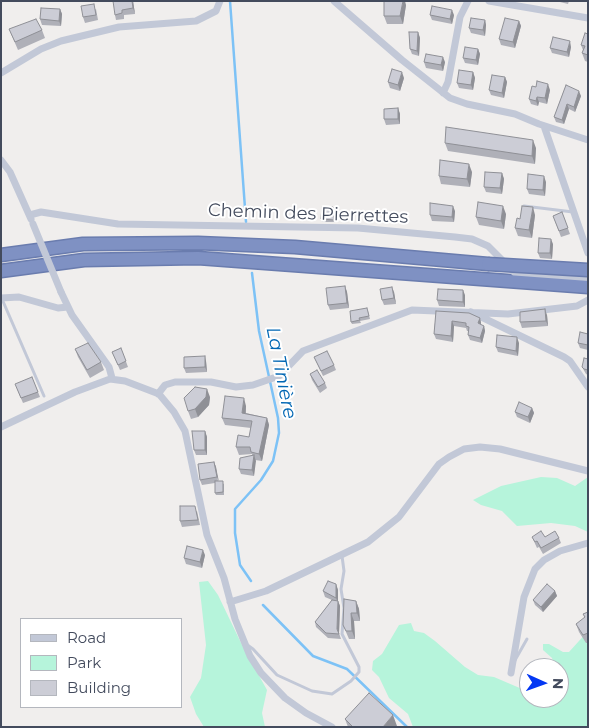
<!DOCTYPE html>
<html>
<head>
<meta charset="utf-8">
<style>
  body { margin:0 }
  #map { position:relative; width:589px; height:728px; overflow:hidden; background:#f0eeed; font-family:Montserrat,sans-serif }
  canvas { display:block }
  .frame { position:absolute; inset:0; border:2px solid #434b5d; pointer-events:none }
  .legend { position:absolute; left:20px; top:618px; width:162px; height:90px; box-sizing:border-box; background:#fff; border:1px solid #b4b7be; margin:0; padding:6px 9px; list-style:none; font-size:15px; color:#434b5d }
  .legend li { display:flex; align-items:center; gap:10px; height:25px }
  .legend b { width:25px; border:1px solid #b4b7be }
  .north { position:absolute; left:519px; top:658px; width:50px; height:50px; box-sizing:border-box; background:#fff; border:1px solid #b4b7be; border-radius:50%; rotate:92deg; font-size:14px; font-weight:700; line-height:20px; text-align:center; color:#434b5d }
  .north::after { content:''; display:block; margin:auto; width:18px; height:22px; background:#0438f3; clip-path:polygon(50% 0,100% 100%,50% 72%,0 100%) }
</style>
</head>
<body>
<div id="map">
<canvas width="589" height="728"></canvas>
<div class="frame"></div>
<ul class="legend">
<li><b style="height:6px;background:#c2c8d7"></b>Road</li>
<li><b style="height:14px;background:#b6f4db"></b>Park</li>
<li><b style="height:14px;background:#cccdd6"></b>Building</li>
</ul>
<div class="north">N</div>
</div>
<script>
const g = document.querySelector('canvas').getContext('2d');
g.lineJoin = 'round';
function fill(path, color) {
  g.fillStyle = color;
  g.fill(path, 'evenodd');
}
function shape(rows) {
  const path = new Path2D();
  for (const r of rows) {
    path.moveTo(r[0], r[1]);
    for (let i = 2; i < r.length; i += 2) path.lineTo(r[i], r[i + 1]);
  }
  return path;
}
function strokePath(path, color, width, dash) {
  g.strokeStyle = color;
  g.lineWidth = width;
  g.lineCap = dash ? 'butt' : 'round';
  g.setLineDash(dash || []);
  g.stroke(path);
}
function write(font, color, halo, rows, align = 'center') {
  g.font = font + ' Montserrat,sans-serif';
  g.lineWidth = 4;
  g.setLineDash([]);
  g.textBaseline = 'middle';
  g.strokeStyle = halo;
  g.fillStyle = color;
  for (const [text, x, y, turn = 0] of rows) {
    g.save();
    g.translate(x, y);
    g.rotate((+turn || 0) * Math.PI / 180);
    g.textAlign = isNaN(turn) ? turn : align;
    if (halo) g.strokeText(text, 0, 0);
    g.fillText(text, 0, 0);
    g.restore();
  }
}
const green = shape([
  [541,477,557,478,575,486,588,477,588,532,575,526,551,523,517,526,502,511,481,505,473,500,501,486],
  [208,581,218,595,242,645,267,690,262,713,265,727,204,727,196,714,190,697,201,678,206,645,199,582],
  [411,623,414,631,424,633,435,641,465,667,478,675,494,677,529,692,529,698,559,698,559,668,552,668,554,664,552,658,543,650,543,644,549,644,563,652,569,652,588,631,588,727,413,727,408,714,389,698,379,677,372,670,373,661,382,654,399,625]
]);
const stream = shape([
  [230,1,246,222],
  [251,581,240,565,235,533,235,509,261,480,273,461,279,433,278,418,259,331,252,273],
  [263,605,313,656,347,669,407,727]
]);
const lane = shape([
  [524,206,573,212],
  [2,299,44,396],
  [246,644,253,649,277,675,312,691,332,694,351,681,359,672,359,667,342,634,344,608,341,589,344,571,342,556],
  [514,662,527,639]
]);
const street = shape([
  [334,1,402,60,450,98,467,104,515,114,539,124,588,140],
  [489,1,588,18],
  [1,73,41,49,61,41,119,27,196,21,216,11,220,1],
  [443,93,448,82,460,17,468,1],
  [544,126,588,253],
  [1,160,10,172,31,219],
  [30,215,41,212,118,224,358,228,455,237,472,239,488,246,518,276,588,278],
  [61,292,72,315,109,367,112,378],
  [1,298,19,297,58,308,68,307],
  [471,312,564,357,570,361,588,387],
  [158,394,165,385,175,382,211,382,236,387,253,385,279,376,303,351,412,310,508,314,577,306,588,300],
  [1,427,75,392,110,379,125,381,159,394,174,412,185,431,207,535,224,578,235,619,250,656,261,673,285,698,306,713,332,727],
  [230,602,266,591,368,542,399,517,439,464,449,457,464,449,480,447,500,449,588,471],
  [511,673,524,597,535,569,544,560,560,551,588,543]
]);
const highway = shape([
  [1,255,83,244,198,243,295,247,488,264],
  [1,271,84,260,198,258,588,287]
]);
const streetBridge = shape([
  [33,224,61,292]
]);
const highwayBridge = shape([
  [488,264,588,270]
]);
const wall = shape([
  [133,1,135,14,124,15,124,19,116,20,115,15],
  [556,1,569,1,568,4],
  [406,5,403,24,387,24,384,16],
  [60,9,62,14,61,26,42,25,40,19],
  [96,9,98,20,85,23,83,17],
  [430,15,454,15,452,24,432,20],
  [485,20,486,25,485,36,471,33,469,28],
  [519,21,521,26,515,48,501,45,499,39],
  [9,29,42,30,45,38,18,50],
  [418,32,420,38,419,56,412,54,410,49],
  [588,34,588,62,585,61,582,53,583,50,581,45],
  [571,47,569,57,552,53,550,48],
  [478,49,480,54,478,65,465,63,463,58],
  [424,62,445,62,443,71,426,68],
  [473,72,475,78,473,90,459,88,457,83],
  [505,77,507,82,504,98,491,95,489,90],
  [404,78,400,91,390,88,388,82],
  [566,85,581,96,575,112,569,109,564,124,556,122,554,117],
  [550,90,547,104,539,102,538,106,531,104,529,99],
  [398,108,400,114,400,124,386,125,384,119],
  [445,143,536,148,535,164,448,151],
  [472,172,470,187,441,184,439,176],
  [502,173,504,179,502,194,486,192,484,187],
  [546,182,545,196,529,194,527,189],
  [333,207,334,210,335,222,322,222,321,219],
  [455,211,454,222,432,221,430,215],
  [562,212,570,234,561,237,553,216],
  [506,214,504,229,479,225,476,217],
  [535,215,532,238,518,236,515,228,520,219],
  [553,244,552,259,540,258,538,253],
  [345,286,347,292,349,308,330,310,328,305],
  [394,292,396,304,384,305,382,300],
  [465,295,465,307,439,306,437,300],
  [368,311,370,319,360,321,361,323,352,324,351,322],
  [436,311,480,318,481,323,481,325,484,326,485,331,482,343,470,340,468,335,468,331,467,331,466,328,454,326,453,342,436,339,434,334],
  [547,315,548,326,522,328,520,322],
  [588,334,588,350,580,348,578,343],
  [519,343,518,356,498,352,496,347],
  [121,348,128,367,120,370,112,352],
  [75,349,101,362,104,370,90,378,78,357],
  [314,357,334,365,336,370,323,376],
  [588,359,588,375,586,374,582,367],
  [206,361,207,372,186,373,184,368],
  [310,374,325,383,327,388,320,393,312,380],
  [32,377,40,397,23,403,17,389],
  [210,397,209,405,198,417,191,419,188,411],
  [246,406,246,413,267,418,269,425,262,461,255,460,254,476,241,474,239,469,252,456,252,454,239,455,236,447,249,437,251,428,225,425,222,418],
  [532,408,534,413,530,423,517,417,515,412],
  [205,431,207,437,207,455,196,455,194,450],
  [214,462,216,467,218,481,224,484,224,495,216,495,215,493,215,483,202,485,200,480],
  [197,511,200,525,182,527,180,521],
  [532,537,545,537,559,538,561,543,543,554,539,547,537,548],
  [205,555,202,568,186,564,184,558],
  [336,584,338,590,338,601,340,606,339,633,341,639,328,638,316,627,315,622,332,600,325,597,323,591],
  [555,591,557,596,543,612,535,605,533,600],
  [356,601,359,609,360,621,354,621,355,639,349,639,343,625],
  [588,612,588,643,586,643,579,632,576,624,585,618,583,614],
  [529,670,529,697,525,696,523,691,528,674],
  [345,719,397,726,396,727,348,727]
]);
const shadedWall = shape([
  [132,1,133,1,135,14,133,8],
  [403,1,405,1,406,5,403,24,400,16],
  [60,9,62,14,61,26,59,21],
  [452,10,454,15,452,24,450,19],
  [485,20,486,25,485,36,483,30],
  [519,21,521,26,515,48,513,42],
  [418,32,420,38,419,56,417,51],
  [570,41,571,47,569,57,567,52],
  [478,49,480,54,478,65,476,60],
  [443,57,445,62,443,71,441,65],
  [402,72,404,78,400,91,398,85],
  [473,72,475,78,473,90,471,85],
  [505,77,507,82,504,98,502,93],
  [548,84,550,90,547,104,545,98],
  [579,91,581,96,575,112,574,107],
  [537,97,539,102,538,106,536,101],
  [567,104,569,109,564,124,562,120],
  [398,108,400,114,400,124,398,119],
  [533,140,536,148,535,164,532,156],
  [469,164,472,172,470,187,467,179],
  [502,173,504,179,502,194,500,188],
  [544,176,546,182,545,196,543,190],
  [453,206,455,211,454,222,452,217],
  [503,206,506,214,504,229,501,221],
  [533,207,535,215,532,238,529,230],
  [551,239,553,244,552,259,550,253],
  [345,286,347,292,349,308,347,303],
  [392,287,394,292,396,304,394,298],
  [463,290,465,295,465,307,463,302],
  [545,309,547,315,548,326,546,321],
  [480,318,481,323,480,328,478,323],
  [452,321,454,326,453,342,451,336],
  [484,326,485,331,482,343,480,338],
  [517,337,519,343,518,356,516,351],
  [205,356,206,361,207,372,205,367],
  [207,389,210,397,209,405,198,417,195,409],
  [244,398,246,406,245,420,242,413],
  [532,408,534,413,530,423,528,417],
  [267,418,269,425,262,461,259,454],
  [205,431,207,437,207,455,205,450],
  [254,455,256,461,254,476,252,470],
  [214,462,216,467,219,482,217,477],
  [203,550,205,555,202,568,200,562],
  [336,584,338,590,338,603,336,598],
  [555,591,557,596,543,612,541,607],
  [338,601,340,606,339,634,337,629],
  [356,601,359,609,360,621,357,613],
  [351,613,354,621,355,639,352,631],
  [393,715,397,726,396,727,383,727]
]);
const building = shape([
  [113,1,132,1,133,8,122,10,122,13,115,15,113,1],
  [384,1,403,1,400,16,384,16,384,1],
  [94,4,96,15,83,17,81,6,94,4],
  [432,6,452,10,450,19,430,15,432,6],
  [41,8,60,9,59,21,40,19,41,8],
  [471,18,485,20,483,30,469,28,471,18],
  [505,18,519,21,513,42,499,39,505,18],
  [36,19,42,30,15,42,9,29,36,19],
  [409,32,418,32,417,51,410,49,409,32],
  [585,33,588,34,588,55,582,53,585,46,581,45,585,33],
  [553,37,570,41,567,52,550,48,553,37],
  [465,47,478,49,476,60,463,58,465,47],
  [426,54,443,57,441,65,424,62,426,54],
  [392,69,402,72,398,85,388,82,392,69],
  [459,70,473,72,471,85,457,83,459,70],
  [492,75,505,77,502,93,489,90,492,75],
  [537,81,548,84,545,98,537,97,536,101,529,99,532,86,536,87,537,81],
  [566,85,579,91,574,107,567,104,562,120,554,117,566,85],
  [398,108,398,119,384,119,384,109,398,108],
  [446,127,533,140,532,156,445,143,446,127],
  [440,160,469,164,467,179,439,176,440,160],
  [485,172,502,173,500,188,484,187,485,172],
  [528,174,544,176,543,190,527,189,528,174],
  [478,202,503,206,501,221,476,217,478,202],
  [430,203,453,206,452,217,430,215,430,203],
  [522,206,533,207,529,230,515,228,517,218,520,219,522,206],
  [322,207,333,207,334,220,321,219,322,207],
  [562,212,568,228,559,231,553,216,562,212],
  [539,238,551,239,550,253,538,253,539,238],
  [345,286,347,303,328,305,326,288,345,286],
  [392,287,394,298,382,300,380,289,392,287],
  [438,289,463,290,463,302,437,300,438,289],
  [367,308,369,316,359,318,360,320,351,322,350,311,367,308],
  [545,309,546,321,520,322,520,312,545,309],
  [436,311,469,313,480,318,478,323,484,326,480,338,468,335,469,327,466,326,466,323,452,321,451,336,434,334,436,311],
  [580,332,588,334,588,345,578,343,580,332],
  [497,335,517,337,516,351,496,347,497,335],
  [88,343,101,362,87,370,75,349,88,343],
  [121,348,126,361,118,365,112,352,121,348],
  [327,351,334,365,321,371,314,357,327,351],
  [205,356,205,367,184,368,184,357,205,356],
  [584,358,588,359,588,370,584,369,582,367,584,358],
  [317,370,325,383,318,387,310,374,317,370],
  [32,377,38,392,21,398,15,384,32,377],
  [195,387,207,389,206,397,195,409,188,411,184,398,195,387],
  [225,396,244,398,242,413,267,418,259,454,251,452,250,447,236,447,238,435,249,437,252,421,222,418,225,396],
  [519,402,532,408,528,417,515,412,519,402],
  [192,431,205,431,205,450,194,450,192,431],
  [254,455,252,470,239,469,240,458,254,455],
  [214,462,217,477,200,480,198,464,214,462],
  [215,481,223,481,223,492,215,493,215,481],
  [180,506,195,506,198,520,180,521,180,506],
  [541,531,545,537,555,531,559,538,541,548,537,541,535,542,532,537,541,531],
  [187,546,203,550,200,562,184,558,187,546],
  [328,581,336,584,336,598,323,591,328,581],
  [547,584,555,591,541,607,533,600,547,584],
  [344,599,356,601,357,613,351,613,352,631,346,631,343,625,344,599],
  [332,600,338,601,337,629,339,634,326,633,315,622,332,600],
  [588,612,588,633,583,635,576,624,585,617,583,614,588,612],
  [529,670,529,691,523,691,525,673,528,674,529,670],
  [369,693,393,715,383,727,353,727,345,719,369,693]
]);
const streetNames = [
  ["Chemin des Pierrettes",308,214,2]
];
const waterNames = [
  ["La Tinière",281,373,79]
];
fill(green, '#b6f4db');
strokePath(stream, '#7dc2f6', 2.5);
strokePath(highway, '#6a7cae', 15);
strokePath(lane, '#c2c8d7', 3);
strokePath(street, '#c2c8d7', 7);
strokePath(highway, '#7f91c3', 12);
strokePath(highwayBridge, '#6a7cae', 15, []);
strokePath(streetBridge, '#c2c8d7', 7);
strokePath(highwayBridge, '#7f91c3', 12);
fill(wall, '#afb0b8');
fill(shadedWall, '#8f9096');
fill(building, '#cccdd6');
strokePath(building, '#8f9096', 1);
write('18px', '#434b5d', '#fff', streetNames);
write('italic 19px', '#0066b3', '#fff', waterNames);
</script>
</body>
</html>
